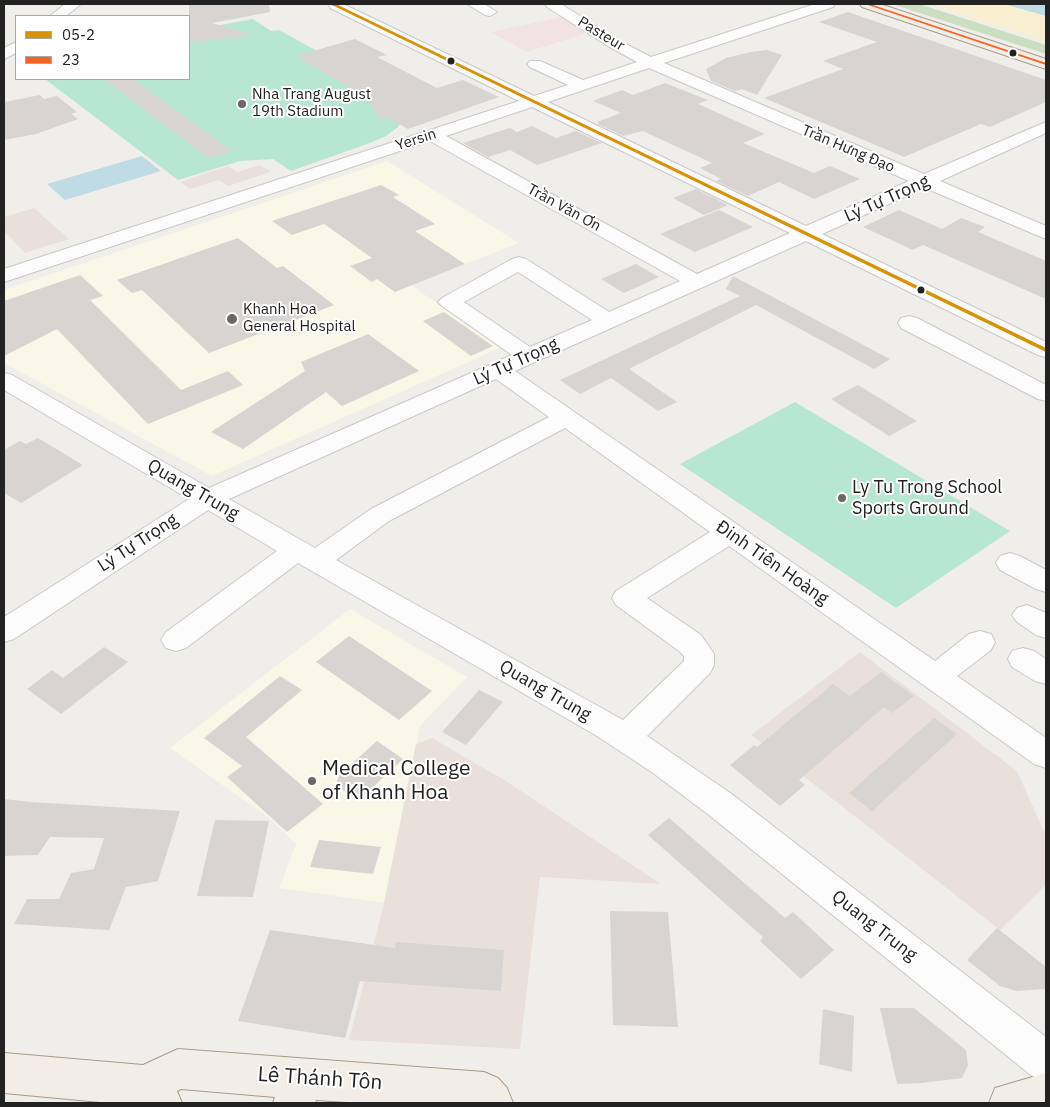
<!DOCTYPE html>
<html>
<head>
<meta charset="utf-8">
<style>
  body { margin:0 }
  #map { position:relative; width:1050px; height:1107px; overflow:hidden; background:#f0eeeb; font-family:"IBM Plex Sans",sans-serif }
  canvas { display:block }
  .frame { position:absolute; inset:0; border:5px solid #222; pointer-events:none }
  .legend { position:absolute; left:15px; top:15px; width:175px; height:65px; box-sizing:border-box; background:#fff; border:1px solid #a7a7a7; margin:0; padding:6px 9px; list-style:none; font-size:15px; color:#222 }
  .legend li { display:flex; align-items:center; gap:10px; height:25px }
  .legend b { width:25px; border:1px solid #a7a7a7 }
</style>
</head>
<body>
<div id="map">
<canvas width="1050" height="1107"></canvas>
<div class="frame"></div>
<ul class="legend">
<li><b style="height:6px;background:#d79205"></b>05-2</li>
<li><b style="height:6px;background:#f26522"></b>23</li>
</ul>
</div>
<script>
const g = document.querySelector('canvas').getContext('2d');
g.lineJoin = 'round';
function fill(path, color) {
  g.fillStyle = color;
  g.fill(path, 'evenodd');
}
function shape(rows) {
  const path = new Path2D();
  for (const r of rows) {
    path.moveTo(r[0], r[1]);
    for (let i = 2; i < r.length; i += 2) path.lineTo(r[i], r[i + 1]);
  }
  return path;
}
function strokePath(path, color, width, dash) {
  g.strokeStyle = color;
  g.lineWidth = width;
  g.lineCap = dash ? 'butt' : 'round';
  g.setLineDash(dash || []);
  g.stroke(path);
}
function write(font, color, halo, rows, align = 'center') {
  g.font = font + ' "IBM Plex Sans",sans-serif';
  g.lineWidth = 4;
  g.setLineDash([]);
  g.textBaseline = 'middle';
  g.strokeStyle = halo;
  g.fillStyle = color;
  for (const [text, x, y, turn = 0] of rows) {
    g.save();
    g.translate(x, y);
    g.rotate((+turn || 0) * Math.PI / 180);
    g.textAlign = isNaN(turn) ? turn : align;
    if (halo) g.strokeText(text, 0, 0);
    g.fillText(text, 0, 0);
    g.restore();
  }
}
const commercial = shape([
  [562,17,587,33,527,52,491,32]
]);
const education = shape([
  [387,161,519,243,411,285,500,348,212,476,4,363,4,290],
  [350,609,467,677,420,726,384,903,279,888,296,844,271,819,170,748]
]);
const military = shape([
  [260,165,271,172,228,186,219,180,190,189,180,182,228,166,237,172],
  [34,208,69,239,25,253,4,231,4,217],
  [860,652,1017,771,1046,836,1046,885,1000,930,751,735],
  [432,738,506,781,661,884,540,877,520,1049,349,1040,384,903,416,744]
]);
const forest = shape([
  [892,4,919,4,1046,45,1046,54]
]);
const sand = shape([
  [928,4,1004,4,1046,16,1046,41]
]);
const pitch = shape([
  [253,19,271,31,279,30,402,98,408,110,398,127,386,136,367,144,291,171,273,159,240,161,178,180,45,79,189,79,189,31],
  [795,402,1010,531,896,608,680,464]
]);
const water = shape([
  [1004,4,1046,4,1046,16],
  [142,156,161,171,65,200,47,184]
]);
const building = shape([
  [189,4,269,4,270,12,212,23,252,35,189,43],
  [848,12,1046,80,1046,102,990,127,981,124,904,157,764,98,843,69,823,61,877,42,819,22],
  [355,39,387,55,377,57,437,88,463,80,499,97,408,129,385,116,382,121,364,96,296,56],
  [767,50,782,55,757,95,742,89,735,91,711,81,706,69,726,58,751,52],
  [104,79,133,79,232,151,208,158],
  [665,83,708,100,698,104,765,134,743,143,814,173,830,166,860,179,814,199,779,182,748,196,716,181,721,179,700,168,712,163,643,131,623,136,598,124,599,123,597,122,621,113,593,101,622,90,633,95],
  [40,95,44,99,57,96,77,112,71,114,78,119,36,134,4,140,4,102],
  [532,126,556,138,576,131,602,143,537,165,510,150,488,157,463,143,510,128,517,132],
  [381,185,399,195,393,197,435,224,415,231,465,264,395,292,377,279,372,282,350,266,372,258,324,224,292,235,272,221],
  [696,189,728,205,704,215,673,198],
  [719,210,753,227,695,252,660,234],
  [899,210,942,229,961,218,985,227,978,232,1046,261,1046,299,923,245,913,250,863,227],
  [238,238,277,268,283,266,334,305,209,353,142,290,132,293,117,280],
  [636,264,659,277,624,293,601,279],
  [80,275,103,296,90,300,181,390,228,371,243,385,148,424,57,329,4,356,4,301],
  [733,276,890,359,874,369,756,305,629,369,677,402,658,411,611,378,580,394,560,380,740,296,726,289],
  [444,312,493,346,471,356,423,321],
  [368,334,419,371,342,406,326,392,243,449,211,432,305,371,301,362],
  [858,385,917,421,889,436,831,399],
  [38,438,83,465,21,503,4,493,4,450,20,441,26,444],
  [349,636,432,691,399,720,316,662],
  [104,647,128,662,61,714,27,689,52,670,63,678],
  [881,672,914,696,892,713,884,707,799,780,805,785,780,806,730,765,754,745,757,747,833,684,850,696],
  [280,676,302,690,246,737,323,804,287,832,227,777,242,766,204,738],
  [479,690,503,702,466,745,442,732],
  [934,718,957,734,872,811,849,793],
  [377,741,403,759,358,801,336,785,339,775],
  [4,799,30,802,180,811,158,881,126,887,109,930,14,924,27,899,59,899,71,873,94,869,104,838,50,837,38,855,4,856],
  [669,818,785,918,793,912,834,950,801,979,760,941,763,937,648,835],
  [215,820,269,821,253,897,197,896],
  [319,840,381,847,373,874,310,867],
  [610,911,668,912,678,1027,613,1025],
  [997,928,1046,967,1046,989,1016,991,1000,986,967,960],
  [270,930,395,948,396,942,504,950,501,991,360,981,345,1038,238,1021],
  [880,1008,914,1008,966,1050,968,1065,962,1078,922,1083,897,1084],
  [823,1009,854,1016,852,1072,819,1064]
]);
const minor = shape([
  [65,4,81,4,66,16,50,16,65,4],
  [329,4,343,4,534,96,568,85,530,67,527,64,530,61,540,61,583,80,637,62,608,46,547,7,545,4,561,4,618,40,651,57,815,4,835,4,833,7,664,63,924,174,1046,122,1046,133,940,181,1046,226,1046,239,925,188,822,234,1046,342,1046,357,1038,355,806,241,515,371,935,661,969,634,980,631,991,634,995,642,991,650,957,676,1046,738,1046,768,1034,764,729,546,647,598,701,635,714,654,714,665,710,673,647,736,733,795,1046,1037,1046,1082,1032,1076,709,815,653,773,597,736,298,563,186,648,176,651,166,648,161,640,166,632,277,551,208,510,14,639,4,642,4,617,189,499,4,390,4,373,12,375,209,488,512,355,442,306,438,302,442,298,512,259,519,257,526,259,609,312,680,281,430,141,4,282,4,269,519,101,330,8,329,4],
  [649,68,909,181,806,226,548,102,649,68],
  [532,107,790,233,697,274,446,136,532,107],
  [518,272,592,320,530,347,464,302,518,272],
  [496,379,549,417,371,509,315,548,229,499,496,379],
  [565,428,710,532,616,591,612,598,616,605,679,651,684,656,684,661,623,720,336,560,389,521,565,428],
  [467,4,484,4,497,12,490,16,485,15,467,4],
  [16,42,16,53,4,59,4,48,16,42],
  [909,316,917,318,1046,385,1046,401,1038,399,901,328,898,323,901,318,909,316],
  [1010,553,1020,556,1046,570,1046,592,1036,589,1000,570,996,563,1000,556,1010,553],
  [1027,605,1046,613,1046,638,1036,635,1017,622,1012,615,1017,608,1027,605],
  [1023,648,1034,651,1046,659,1046,684,1035,681,1012,667,1008,659,1012,651,1023,648]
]);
const major = shape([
  [860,4,880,4,1046,59,1046,69,862,7,860,4],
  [178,1049,484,1072,498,1078,507,1088,513,1103,363,1103,316,1100,315,1103,273,1103,275,1097,181,1089,177,1091,182,1103,111,1103,4,1093,4,1053,143,1065,178,1049],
  [1046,1073,1046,1103,989,1103,995,1088,1046,1073]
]);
const bus1 = shape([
  [326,4,336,4,1046,348,1046,352,334,6,326,4]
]);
const bus2 = shape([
  [865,4,870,4,1046,63,1046,65,865,4]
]);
const markers = [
  [1013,53,4.5,"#222"],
  [451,61,4.5,"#222"],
  [242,104,5,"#6a6968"],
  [921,290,4.5,"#222"],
  [232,319,6,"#6a6968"],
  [842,498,5,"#6a6968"],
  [312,781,5,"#6a6968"]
];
const farStreetnames = [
  ["Pasteur",601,34,31],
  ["Yersin",416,140,-18],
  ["Trần Hưng Đạo",848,149,23],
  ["Trần Văn Ơn",564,208,29]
];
const farPoinames = [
  ["Nha Trang August",252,95],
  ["19th Stadium",252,112],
  ["Khanh Hoa",243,310],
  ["General Hospital",243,327]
];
const streetNames = [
  ["Lý Tự Trọng",887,199,-24],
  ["Lý Tự Trọng",516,362,-24],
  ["Quang Trung",193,490,30],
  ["Lý Tự Trọng",138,543,-33],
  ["Đinh Tiên Hoàng",772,563,35],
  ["Quang Trung",545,691,30],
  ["Quang Trung",874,926,38]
];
const poiNames = [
  ["Ly Tu Trong School",852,488],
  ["Sports Ground",852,509]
];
const nearPoinames = [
  ["Medical College",322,769],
  ["of Khanh Hoa",322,793]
];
const nearStreetnames = [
  ["Lê Thánh Tôn",320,1079,4]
];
fill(commercial, '#f1e3e1');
fill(education, '#f8f7e8');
fill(military, '#eae0db');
fill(forest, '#cbdec1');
fill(sand, '#f8f0d0');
fill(pitch, '#b7e6d2');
fill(water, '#bfdbe3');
fill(building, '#d7d4d2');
strokePath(minor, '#c9c8c7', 2);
strokePath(major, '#a79c86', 2);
fill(minor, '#fdfcfc');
fill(major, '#f3ede7');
fill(bus1, '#d79205');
fill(bus2, '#f26522');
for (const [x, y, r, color] of markers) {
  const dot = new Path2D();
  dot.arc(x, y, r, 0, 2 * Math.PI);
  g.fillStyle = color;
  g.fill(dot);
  strokePath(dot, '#fff', 2);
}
write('15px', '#222', '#fff', farStreetnames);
write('15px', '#222', '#fff', farPoinames, 'left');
write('18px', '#222', '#fff', streetNames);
write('18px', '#222', '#fff', poiNames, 'left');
write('21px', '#222', '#fff', nearPoinames, 'left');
write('21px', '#222', '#fff', nearStreetnames);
</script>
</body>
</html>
